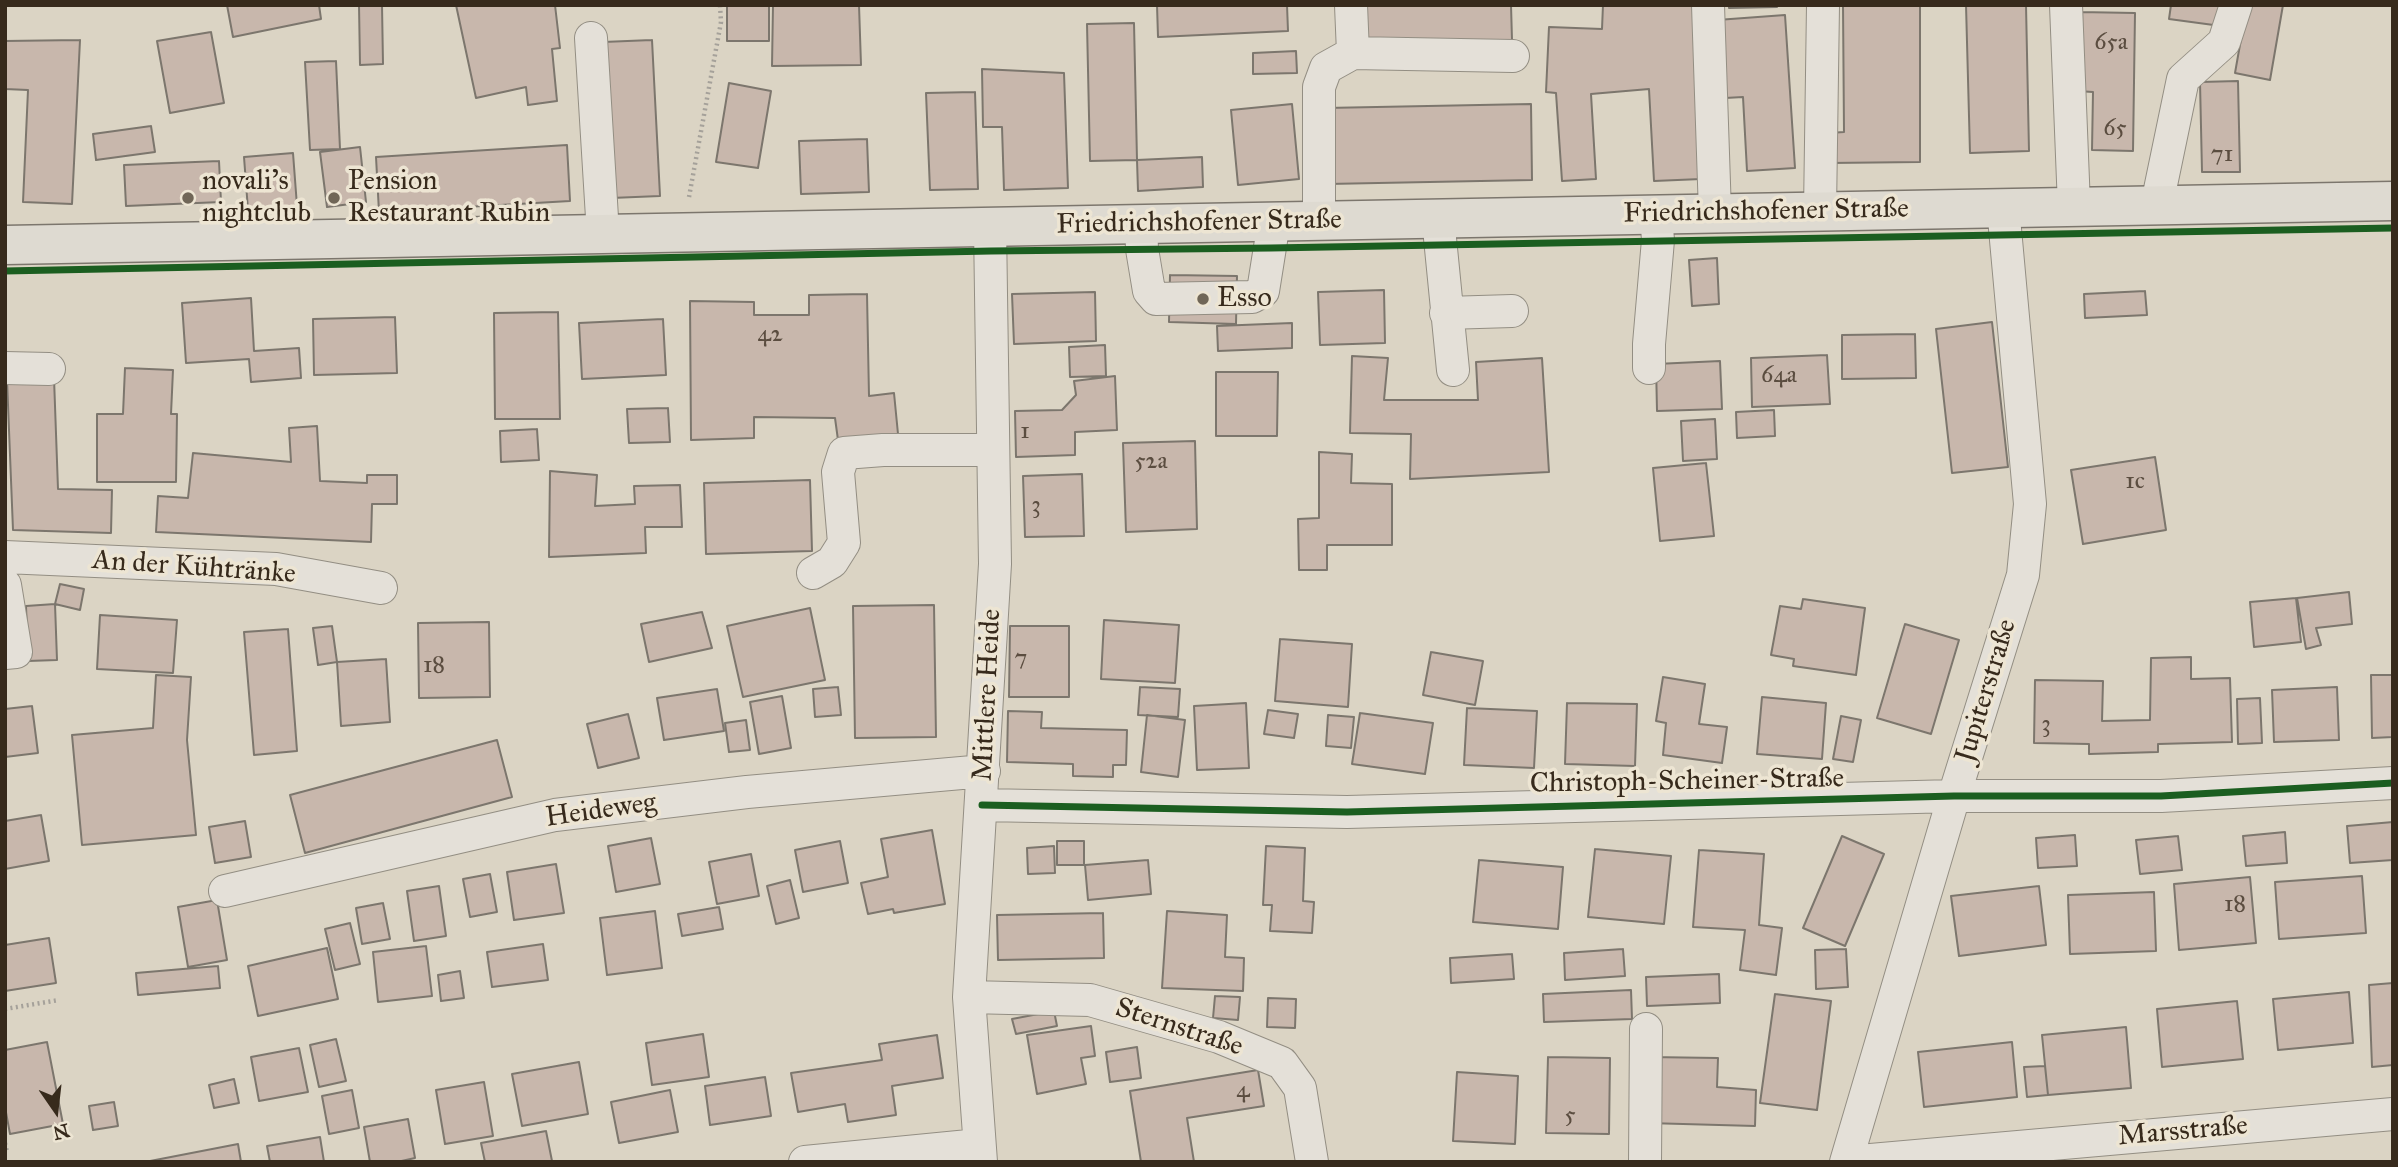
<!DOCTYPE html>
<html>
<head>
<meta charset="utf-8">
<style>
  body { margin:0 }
  #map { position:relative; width:2398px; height:1167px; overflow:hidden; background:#dbd4c4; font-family:"IM FELL Great Primer",serif }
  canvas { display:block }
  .frame { position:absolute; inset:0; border:7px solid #372a1c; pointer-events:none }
  .north { position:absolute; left:21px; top:1076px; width:70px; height:70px; -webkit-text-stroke:5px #ede5d3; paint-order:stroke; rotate:166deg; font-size:19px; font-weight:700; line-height:28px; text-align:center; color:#372a1c }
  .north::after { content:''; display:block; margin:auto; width:24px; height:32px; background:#372a1c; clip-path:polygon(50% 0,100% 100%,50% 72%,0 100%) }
</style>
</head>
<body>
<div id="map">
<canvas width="2398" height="1167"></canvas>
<div class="frame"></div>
<div class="north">N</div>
</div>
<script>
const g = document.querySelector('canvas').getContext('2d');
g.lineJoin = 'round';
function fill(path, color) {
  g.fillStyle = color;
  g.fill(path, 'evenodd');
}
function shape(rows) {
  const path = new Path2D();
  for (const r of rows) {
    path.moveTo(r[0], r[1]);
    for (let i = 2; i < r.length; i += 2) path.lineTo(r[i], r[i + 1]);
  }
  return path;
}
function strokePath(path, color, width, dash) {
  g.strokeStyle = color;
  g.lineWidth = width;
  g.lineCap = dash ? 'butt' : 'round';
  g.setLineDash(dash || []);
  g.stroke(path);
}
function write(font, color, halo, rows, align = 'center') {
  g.font = font + ' "IM FELL Great Primer",serif';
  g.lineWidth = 7;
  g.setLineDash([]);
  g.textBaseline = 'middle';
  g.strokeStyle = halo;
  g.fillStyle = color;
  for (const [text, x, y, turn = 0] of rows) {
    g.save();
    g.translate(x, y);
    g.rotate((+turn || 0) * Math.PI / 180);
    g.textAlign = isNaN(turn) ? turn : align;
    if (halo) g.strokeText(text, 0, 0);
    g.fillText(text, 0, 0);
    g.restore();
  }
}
const building = shape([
  [227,5,319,5,321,19,233,37,227,5],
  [359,5,382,5,383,64,360,65,359,5],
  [456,5,555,5,560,48,552,49,557,101,528,105,526,87,476,98,456,5],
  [727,5,769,5,769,41,727,41,727,5],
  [773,5,859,5,861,65,772,66,773,5],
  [1157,5,1287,5,1288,31,1158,37,1157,5],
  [1364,5,1511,5,1512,40,1365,44,1364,5],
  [1603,5,1695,5,1701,179,1654,181,1649,89,1591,94,1596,179,1562,181,1556,93,1546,92,1549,27,1602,29,1603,5],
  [1729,5,1777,5,1777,7,1729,8,1729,5],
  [1843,5,1920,5,1920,162,1829,163,1829,133,1844,132,1843,5],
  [1966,5,2026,5,2029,151,1970,153,1966,5],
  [2171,5,2224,5,2221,26,2169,19,2171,5],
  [2247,5,2283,5,2270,80,2235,73,2247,5],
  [2079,12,2135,13,2133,151,2092,150,2093,92,2077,91,2079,12],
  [1785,15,1795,168,1747,171,1743,97,1725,98,1717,20,1785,15],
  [1134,23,1137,160,1090,161,1087,24,1134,23],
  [211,32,224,103,170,113,157,41,211,32],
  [80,40,72,204,23,202,28,90,5,89,5,41,80,40],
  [652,40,660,196,611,198,603,42,652,40],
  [1296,51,1297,73,1253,74,1253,53,1296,51],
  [336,61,340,149,310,150,305,62,336,61],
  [982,69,1064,73,1068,188,1004,190,1002,127,983,127,982,69],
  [2238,81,2240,172,2202,172,2200,82,2238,81],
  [729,83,771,91,758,168,716,162,729,83],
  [975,92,978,189,930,190,926,93,975,92],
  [1292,104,1299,179,1238,185,1231,110,1292,104],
  [1531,104,1532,180,1327,184,1325,108,1531,104],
  [151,126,155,152,96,160,93,134,151,126],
  [867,139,869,192,801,194,799,141,867,139],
  [567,145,570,201,379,212,376,157,567,145],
  [360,147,366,202,327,207,320,152,360,147],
  [293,153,297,206,248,210,244,157,293,153],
  [1202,157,1203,187,1138,191,1137,160,1202,157],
  [219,161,221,202,126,206,124,165,219,161],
  [1717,258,1719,304,1692,306,1689,260,1717,258],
  [1170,275,1237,276,1236,324,1169,322,1170,275],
  [1384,290,1385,343,1320,345,1318,292,1384,290],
  [2145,291,2147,315,2085,318,2084,294,2145,291],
  [1095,292,1096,341,1014,344,1012,294,1095,292],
  [867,294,869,396,894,393,898,434,838,440,835,418,754,417,754,438,691,440,690,301,754,302,754,315,809,315,809,295,867,294],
  [251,298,254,351,299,348,301,378,251,382,249,359,186,363,182,303,251,298],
  [558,312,560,419,495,419,494,313,558,312],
  [395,317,397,373,314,375,313,319,395,317],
  [663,319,666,375,582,379,579,323,663,319],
  [1992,322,2008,467,1952,473,1936,329,1992,322],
  [1292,323,1292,348,1218,351,1217,326,1292,323],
  [1915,334,1916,378,1842,379,1842,335,1915,334],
  [1105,345,1106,376,1070,377,1069,347,1105,345],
  [1827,355,1830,404,1752,407,1751,358,1827,355],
  [1352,356,1388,358,1384,400,1478,400,1476,362,1542,358,1549,472,1410,479,1411,434,1350,433,1352,356],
  [1720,361,1722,409,1657,411,1656,364,1720,361],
  [125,368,173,370,171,414,177,414,176,482,97,482,97,414,123,414,125,368],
  [1216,372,1278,372,1277,436,1216,436,1216,372],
  [1115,376,1117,430,1075,432,1075,455,1016,457,1015,411,1062,410,1076,395,1074,381,1115,376],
  [54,378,58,489,112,490,111,533,13,530,7,380,54,378],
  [668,408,670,442,629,443,627,409,668,408],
  [1774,410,1775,436,1737,438,1736,412,1774,410],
  [1715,419,1717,459,1683,461,1681,421,1715,419],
  [317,426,320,481,367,483,367,475,397,475,397,504,372,504,371,542,156,532,158,496,188,498,193,453,291,462,289,428,317,426],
  [537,429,539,460,501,462,500,431,537,429],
  [1195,441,1197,529,1126,532,1123,443,1195,441],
  [1319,452,1352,454,1351,483,1392,484,1392,545,1327,545,1327,570,1299,570,1298,519,1319,518,1319,452],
  [2155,457,2166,530,2083,544,2071,470,2155,457],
  [1706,463,1714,536,1660,541,1653,468,1706,463],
  [550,471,597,475,595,506,635,504,634,486,680,485,682,527,645,527,646,553,549,557,550,471],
  [1082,474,1084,536,1025,537,1023,476,1082,474],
  [810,480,812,551,706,554,704,483,810,480],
  [60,584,84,589,80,610,55,604,60,584],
  [2349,592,2352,624,2316,628,2321,645,2306,649,2297,598,2349,592],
  [2296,598,2301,642,2254,647,2250,602,2296,598],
  [1803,599,1865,608,1856,675,1793,666,1794,659,1771,655,1780,606,1801,609,1803,599],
  [55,604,57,660,28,661,26,606,55,604],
  [934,605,936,737,855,738,853,606,934,605],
  [810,608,825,680,743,697,727,626,810,608],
  [702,612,712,648,649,662,641,624,702,612],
  [100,615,177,620,173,673,97,669,100,615],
  [1104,620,1179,625,1175,683,1101,679,1104,620],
  [489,622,490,697,419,698,418,623,489,622],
  [1905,624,1959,640,1931,734,1877,718,1905,624],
  [332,626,337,662,318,665,313,628,332,626],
  [1010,626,1069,626,1069,697,1009,697,1010,626],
  [288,629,297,751,254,755,244,632,288,629],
  [1280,639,1352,644,1348,707,1275,701,1280,639],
  [1431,652,1483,661,1475,705,1423,695,1431,652],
  [2191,657,2191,679,2230,678,2232,742,2158,744,2158,752,2089,754,2089,744,2034,743,2035,680,2103,681,2102,721,2150,720,2151,658,2191,657],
  [386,659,390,722,341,726,337,662,386,659],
  [156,675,191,677,187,740,196,835,82,845,72,735,153,728,156,675],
  [2371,675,2393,675,2393,737,2372,738,2371,675],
  [1663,677,1705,684,1699,724,1727,727,1722,763,1663,755,1666,723,1656,721,1663,677],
  [838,687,841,715,815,717,813,689,838,687],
  [1140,687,1180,689,1178,717,1138,715,1140,687],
  [2337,687,2339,740,2274,742,2272,690,2337,687],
  [717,689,724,731,664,740,657,698,717,689],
  [782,696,791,748,759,754,750,702,782,696],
  [1762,697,1826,703,1822,759,1757,754,1762,697],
  [2260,698,2262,743,2238,744,2237,699,2260,698],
  [1246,703,1249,768,1197,770,1194,706,1246,703],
  [1567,703,1637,704,1635,766,1565,764,1567,703],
  [32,706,38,753,5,757,5,709,32,706],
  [1467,708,1537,711,1534,768,1464,765,1467,708],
  [1268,710,1298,714,1294,738,1264,734,1268,710],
  [1008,711,1042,712,1041,728,1127,730,1126,765,1113,765,1113,777,1073,776,1073,764,1007,762,1008,711],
  [1360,713,1433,723,1425,774,1352,764,1360,713],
  [628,714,639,758,598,768,587,724,628,714],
  [1147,715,1185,720,1178,777,1141,772,1147,715],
  [1328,715,1354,717,1351,748,1326,746,1328,715],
  [1841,716,1861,720,1853,762,1833,759,1841,716],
  [746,720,750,750,729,752,725,723,746,720],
  [497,740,512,797,305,853,290,795,497,740],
  [41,815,49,861,5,869,5,821,41,815],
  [245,821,251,857,215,863,209,827,245,821],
  [2393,822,2393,860,2350,863,2347,826,2393,822],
  [932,830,945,904,894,913,893,909,868,914,861,883,888,877,881,839,932,830],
  [2285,832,2287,863,2246,866,2243,836,2285,832],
  [2075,835,2077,866,2038,868,2036,838,2075,835],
  [1842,836,1884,854,1845,946,1803,928,1842,836],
  [2178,836,2182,870,2140,874,2136,840,2178,836],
  [651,838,660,884,616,892,608,846,651,838],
  [840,841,848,883,803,892,795,850,840,841],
  [1057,841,1084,841,1084,865,1057,865,1057,841],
  [1054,846,1055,873,1028,874,1027,848,1054,846],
  [1266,846,1305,848,1303,901,1314,902,1312,933,1270,931,1272,905,1263,905,1266,846],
  [1595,849,1671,856,1664,924,1588,917,1595,849],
  [1699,850,1764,854,1759,925,1782,928,1776,975,1740,970,1745,930,1693,927,1699,850],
  [751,854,759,896,717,904,709,862,751,854],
  [1148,860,1151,894,1088,900,1085,865,1148,860],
  [1479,860,1563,867,1558,929,1473,922,1479,860],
  [556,864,564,913,514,920,507,872,556,864],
  [490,874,497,912,470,917,463,879,490,874],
  [2362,876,2366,933,2279,939,2275,882,2362,876],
  [2250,877,2256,943,2179,950,2174,884,2250,877],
  [790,880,799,918,776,924,767,886,790,880],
  [439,886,446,936,414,941,407,891,439,886],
  [2039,886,2046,945,1959,956,1951,896,2039,886],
  [2154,892,2156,951,2070,954,2068,895,2154,892],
  [217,900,227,960,188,967,178,907,217,900],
  [383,903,390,939,362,944,356,908,383,903],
  [719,907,723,929,682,936,678,914,719,907],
  [655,911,662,968,607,975,600,918,655,911],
  [1167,911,1227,915,1225,957,1244,958,1243,991,1162,988,1167,911],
  [1103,913,1104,958,998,960,997,915,1103,913],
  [350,923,360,964,335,970,325,929,350,923],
  [49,938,56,983,5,991,5,945,49,938],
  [543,944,548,980,492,987,487,952,543,944],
  [426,946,432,996,378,1002,373,952,426,946],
  [327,948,338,999,258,1016,248,966,327,948],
  [1623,949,1625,976,1565,980,1564,953,1623,949],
  [1846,949,1848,987,1816,989,1815,950,1846,949],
  [1512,954,1514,979,1451,983,1450,958,1512,954],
  [218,966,220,988,138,995,136,973,218,966],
  [460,971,464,998,441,1001,438,975,460,971],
  [1719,974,1720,1003,1647,1006,1646,977,1719,974],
  [2393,983,2393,1065,2372,1067,2369,985,2393,983],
  [1631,990,1632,1019,1544,1022,1543,994,1631,990],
  [2349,992,2353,1043,2278,1050,2273,999,2349,992],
  [1775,994,1831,1001,1817,1110,1760,1103,1775,994],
  [1215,996,1240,997,1238,1020,1213,1018,1215,996],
  [1268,998,1296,999,1295,1028,1267,1027,1268,998],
  [2237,1001,2243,1059,2162,1067,2157,1009,2237,1001],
  [1054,1011,1057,1026,1016,1034,1012,1019,1054,1011],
  [1091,1026,1095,1056,1081,1058,1086,1084,1037,1094,1027,1035,1091,1026],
  [2126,1027,2131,1088,2048,1095,2042,1035,2126,1027],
  [703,1034,709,1077,652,1085,646,1043,703,1034],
  [937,1035,943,1078,892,1086,896,1115,848,1122,845,1104,798,1112,791,1073,882,1060,879,1044,937,1035],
  [336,1039,346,1081,319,1087,310,1045,336,1039],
  [47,1042,63,1124,10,1134,5,1107,5,1050,47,1042],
  [2012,1042,2017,1097,1924,1107,1918,1052,2012,1042],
  [1137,1047,1141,1078,1110,1082,1106,1052,1137,1047],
  [299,1048,308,1092,259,1101,251,1057,299,1048],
  [1548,1057,1610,1058,1609,1134,1546,1133,1548,1057],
  [1649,1057,1718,1058,1717,1087,1756,1090,1755,1126,1647,1123,1649,1057],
  [579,1062,588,1114,522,1126,512,1074,579,1062],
  [2045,1066,2048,1095,2027,1097,2024,1067,2045,1066],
  [1258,1070,1264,1106,1187,1118,1194,1162,1141,1162,1130,1091,1258,1070],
  [1457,1072,1518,1076,1515,1144,1453,1141,1457,1072],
  [765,1077,771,1116,710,1125,705,1086,765,1077],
  [234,1079,239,1103,214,1108,209,1085,234,1079],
  [484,1082,493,1136,445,1144,436,1090,484,1082],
  [352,1090,359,1128,329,1134,322,1096,352,1090],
  [670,1090,678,1132,619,1143,611,1102,670,1090],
  [114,1102,118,1126,93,1130,89,1106,114,1102],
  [408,1119,415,1158,397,1162,370,1162,364,1127,408,1119],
  [546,1131,552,1161,485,1162,481,1143,546,1131],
  [320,1137,324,1162,270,1162,267,1146,320,1137],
  [238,1144,241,1162,145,1162,238,1144]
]);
const path = shape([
  [689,197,721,22,720,5],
  [5,1009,59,1000],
  [5,1143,7,1152,5,1152]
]);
const minor = shape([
  [1708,5,1715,213],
  [2066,5,2074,206],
  [591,38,603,234],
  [1353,53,1513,56],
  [2157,204,2183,79,2224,42,2236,5],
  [1820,211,1823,5],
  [1438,218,1453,370],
  [1319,221,1319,87,1326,68,1353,53,1351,5],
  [1141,224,1142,249,1149,291,1156,299,1252,297,1263,291,1274,222],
  [1446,313,1512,311],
  [5,368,49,369],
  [1649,368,1649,344,1658,240,1656,215],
  [5,557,276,569,381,588],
  [813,573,832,562,844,543,838,472,844,453,883,450,993,450],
  [5,585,16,652,5,653],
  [982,805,1347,812,1954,796,2161,796,2393,783],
  [225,891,555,815,747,792,984,771],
  [969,997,1090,1000,1219,1037,1282,1063,1300,1088,1312,1162],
  [805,1162,979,1145],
  [981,1162,969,997,995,564,990,226],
  [1645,1162,1646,1029],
  [1846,1162,1954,796,2023,575,2030,504,2003,207],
  [1848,1162,2393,1114]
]);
const major = shape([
  [5,245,2393,201]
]);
const cycleway = shape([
  [5,271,991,251,1271,248,2393,228],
  [982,805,1347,812,1954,796,2161,796,2393,783]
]);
const markers = [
  [188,198,7,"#706657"],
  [334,198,7,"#706657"],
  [1203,299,7,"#706657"]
];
const numberNames = [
  ["65a",2111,43],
  ["65",2115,129],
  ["71",2222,155],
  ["42",770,335],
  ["64a",1779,376],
  ["1",1025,432],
  ["52a",1151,462],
  ["1c",2135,482],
  ["3",1036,506],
  ["7",1021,659],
  ["18",434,666],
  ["3",2046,725],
  ["18",2235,905],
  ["4",1243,1091],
  ["5",1570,1116]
];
const poiNames = [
  ["novali's",202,182],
  ["nightclub",202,214],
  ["Pension",348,182],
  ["Restaurant Rubin",348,214],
  ["Esso",1217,299]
];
const streetNames = [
  ["Friedrichshofener Straße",1766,212,-1],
  ["Friedrichshofener Straße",1199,223,-1],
  ["An der Kühtränke",194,568,4],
  ["Jupiterstraße",1987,691,-73],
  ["Mittlere Heide",988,695,-87],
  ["Christoph-Scheiner-Straße",1687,782,-1],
  ["Heideweg",601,811,-8],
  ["Sternstraße",1179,1028,18],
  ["Marsstraße",2183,1132,-5]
];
fill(building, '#c8b7ac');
strokePath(building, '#7c766d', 2);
strokePath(minor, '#938e83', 34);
strokePath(major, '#7c766d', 41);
strokePath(path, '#a5a19a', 4.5, [2, 3.5]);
strokePath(minor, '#e4e0d8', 32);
strokePath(major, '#dedad1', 38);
strokePath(cycleway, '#1b5e20', 7);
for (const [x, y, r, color] of markers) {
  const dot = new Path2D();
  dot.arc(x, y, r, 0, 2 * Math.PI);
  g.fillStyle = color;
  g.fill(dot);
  strokePath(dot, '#ede5d3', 2.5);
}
write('24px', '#5b4d40', null, numberNames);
write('28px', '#372a1c', '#ede5d3', poiNames, 'left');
write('28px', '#372a1c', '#ede5d3', streetNames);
</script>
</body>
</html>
